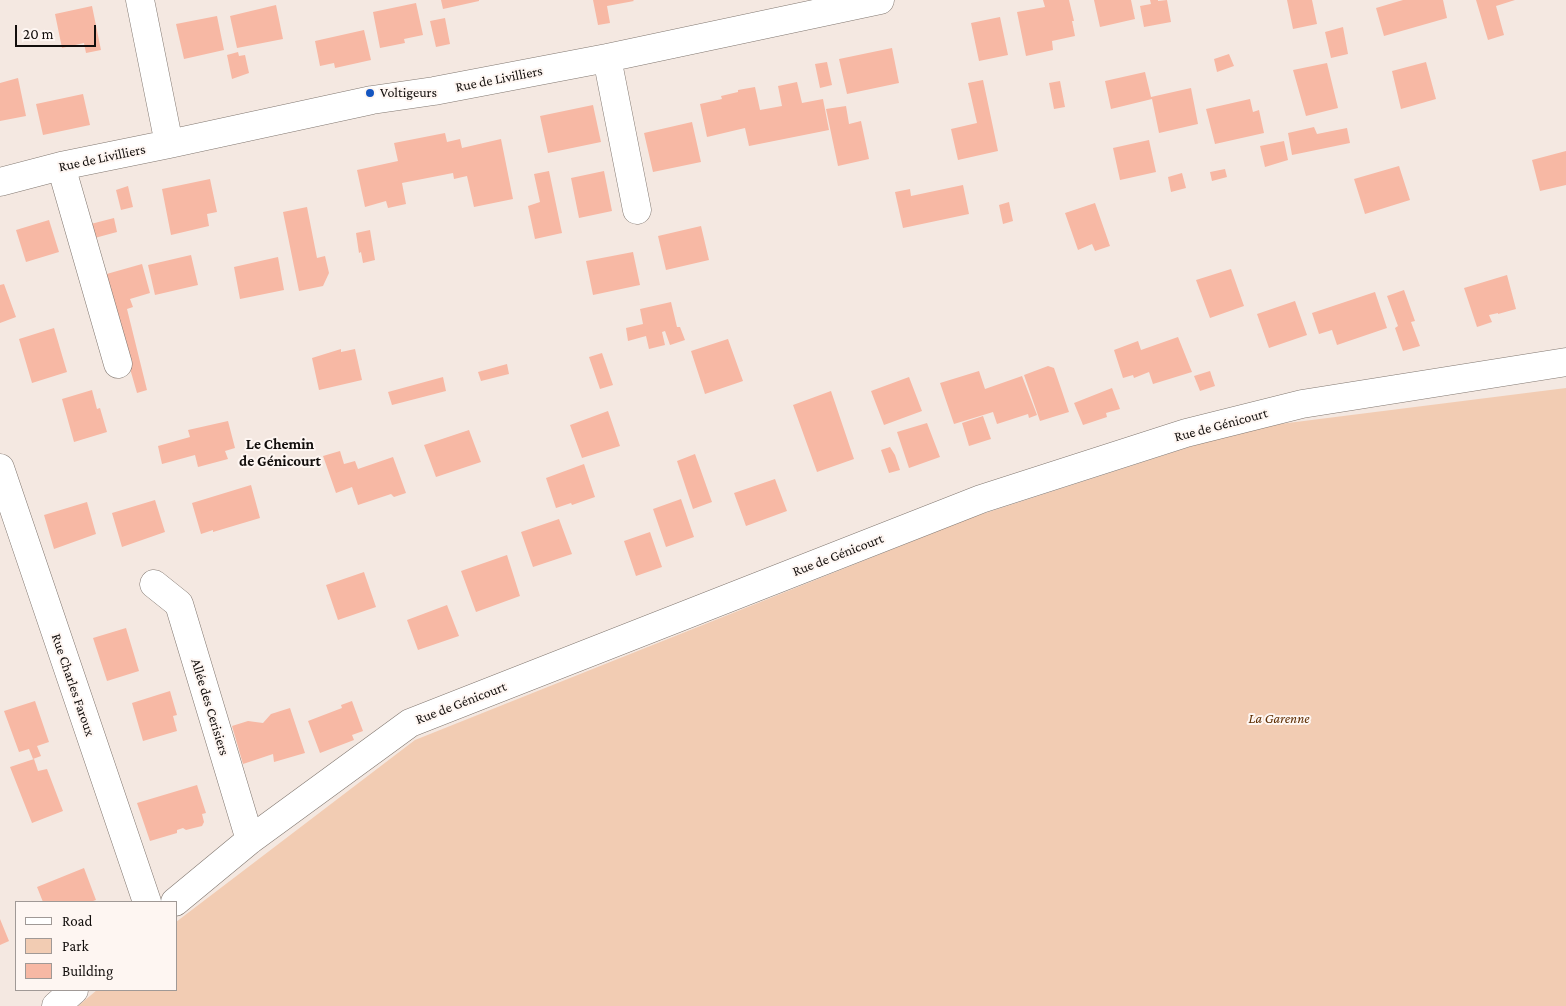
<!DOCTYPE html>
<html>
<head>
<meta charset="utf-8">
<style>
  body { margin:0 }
  #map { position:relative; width:1566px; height:1006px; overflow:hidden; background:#f4e8e1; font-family:"Crimson Pro",serif }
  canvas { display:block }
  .legend { position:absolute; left:15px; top:901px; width:162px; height:90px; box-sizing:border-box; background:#fef6f2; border:1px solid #a09996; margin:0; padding:6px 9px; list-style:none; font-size:15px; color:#120e0c }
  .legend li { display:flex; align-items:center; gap:10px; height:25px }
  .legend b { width:25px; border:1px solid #a09996 }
  .scale { position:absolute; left:15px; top:25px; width:81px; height:22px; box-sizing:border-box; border:2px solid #120e0c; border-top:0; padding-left:6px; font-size:15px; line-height:18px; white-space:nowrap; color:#120e0c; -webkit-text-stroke:4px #fef6f2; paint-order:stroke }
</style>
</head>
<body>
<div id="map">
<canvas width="1566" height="1006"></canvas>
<ul class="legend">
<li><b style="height:6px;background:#fff"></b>Road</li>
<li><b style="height:14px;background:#f2ccb3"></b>Park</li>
<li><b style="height:14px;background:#f7b8a4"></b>Building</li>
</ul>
<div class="scale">20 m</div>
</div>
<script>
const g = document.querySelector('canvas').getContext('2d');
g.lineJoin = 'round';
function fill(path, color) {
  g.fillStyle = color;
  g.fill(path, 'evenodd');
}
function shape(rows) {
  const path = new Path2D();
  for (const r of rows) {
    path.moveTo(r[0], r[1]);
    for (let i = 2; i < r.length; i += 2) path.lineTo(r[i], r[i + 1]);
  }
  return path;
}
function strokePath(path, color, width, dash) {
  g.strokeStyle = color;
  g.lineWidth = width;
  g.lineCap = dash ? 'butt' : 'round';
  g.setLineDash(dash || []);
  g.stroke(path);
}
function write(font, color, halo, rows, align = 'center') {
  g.font = font + ' "Crimson Pro",serif';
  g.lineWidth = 4;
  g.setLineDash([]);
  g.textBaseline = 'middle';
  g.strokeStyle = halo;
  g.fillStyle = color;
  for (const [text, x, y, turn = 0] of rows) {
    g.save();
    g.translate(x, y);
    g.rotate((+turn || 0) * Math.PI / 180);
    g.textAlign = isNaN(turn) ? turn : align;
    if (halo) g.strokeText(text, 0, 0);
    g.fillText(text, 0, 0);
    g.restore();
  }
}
const green = shape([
  [1566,388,1566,1006,78,1006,97,990,176,990,176,922,415,740,973,517,1248,428]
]);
const building = shape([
  [441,0,479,0,479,1,443,9],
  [593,0,633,0,634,1,607,6,610,23,598,25],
  [1043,0,1069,0,1074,21,1072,21,1075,36,1052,41,1053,50,1026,56,1017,12,1045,7],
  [1094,0,1131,0,1135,19,1100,27],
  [1150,0,1158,0,1158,1,1167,0,1171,22,1144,27,1140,6,1151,4],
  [1287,0,1312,0,1317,24,1293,29],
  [1403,0,1443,0,1447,18,1384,36,1376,8],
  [1476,0,1515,0,1496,6,1504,35,1488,40],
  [416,3,423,35,404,39,405,43,380,48,373,12],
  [276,5,283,39,237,48,230,16],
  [92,6,101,50,86,53,84,43,62,48,55,14],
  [217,16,224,50,184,59,176,24],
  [1000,17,1008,55,979,61,971,23],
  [445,18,450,44,436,47,430,21],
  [1343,27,1348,54,1331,58,1325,32],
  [364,30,371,60,335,68,334,63,320,66,315,41],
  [892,48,899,83,847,94,839,59],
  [238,52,239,56,245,55,249,73,232,79,227,55],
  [1229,54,1234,66,1217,72,1214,59],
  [827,62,832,85,820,88,815,64],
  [1426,62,1436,99,1401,109,1392,71],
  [1327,63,1338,108,1306,116,1293,70],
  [1145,72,1151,97,1191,88,1198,124,1159,133,1152,99,1111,109,1105,81],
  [18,78,26,116,0,121,0,83],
  [983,80,998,151,958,160,951,129,977,123,968,83],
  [1060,81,1065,107,1054,109,1049,83],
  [797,82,802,103,823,99,829,130,749,146,745,128,707,137,700,104,722,99,721,96,738,92,738,90,755,87,760,110,782,106,778,86],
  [83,94,90,125,43,135,36,104],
  [1250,99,1253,112,1259,110,1264,133,1215,144,1206,109],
  [593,105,601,142,548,153,540,116],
  [846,106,849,124,861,121,869,159,838,166,826,109],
  [692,122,701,162,653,172,644,133],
  [1314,127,1317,134,1347,128,1350,143,1292,155,1288,133],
  [445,133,447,142,460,139,462,148,501,139,513,199,474,207,467,176,454,179,453,173,402,183,406,204,388,208,386,201,365,207,357,170,398,161,394,143],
  [1149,140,1156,172,1120,180,1113,148],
  [1284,141,1288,160,1265,167,1260,146],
  [1566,151,1566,185,1540,191,1532,160],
  [1399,166,1410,200,1365,214,1354,179],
  [1225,169,1227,177,1212,181,1210,172],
  [549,171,562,233,535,239,528,206,540,202,534,174],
  [604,171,612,211,579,218,571,178],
  [1182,173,1186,188,1171,192,1168,177],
  [210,179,217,212,207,214,209,226,171,235,162,189],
  [963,185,969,214,903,228,895,192,910,189,911,196],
  [128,186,133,207,121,210,116,190],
  [1009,202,1013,221,1003,224,999,205],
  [1095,203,1110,246,1095,251,1092,244,1078,250,1065,213],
  [307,207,317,258,325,256,329,273,323,286,299,291,283,212],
  [114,218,117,232,91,239,87,225],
  [49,220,59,252,26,262,16,230],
  [701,226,709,260,666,270,658,236],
  [370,230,375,260,363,263,361,252,359,253,356,233],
  [633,252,640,285,593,295,586,261],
  [191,255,198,285,155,295,148,265],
  [278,257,284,290,240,299,234,267],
  [142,264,150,293,130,299,133,307,127,309,147,390,137,393,103,275],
  [1231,269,1244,306,1210,318,1196,280],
  [1507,275,1516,309,1498,314,1498,313,1489,315,1492,322,1477,327,1464,288],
  [4,284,16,317,0,323,0,285],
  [1404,290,1415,321,1411,322,1420,346,1403,351,1395,328,1398,326,1387,296],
  [1375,292,1387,328,1337,345,1332,330,1319,334,1312,313],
  [1295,301,1307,335,1269,348,1257,314],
  [671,302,677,327,680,327,685,340,670,345,665,331,662,332,665,345,649,349,646,336,628,341,626,328,643,324,640,309],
  [54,328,67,372,32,383,19,339],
  [1178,337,1192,372,1153,384,1149,372,1134,378,1133,375,1123,378,1114,350,1138,341,1141,350],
  [728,339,743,381,705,394,691,351],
  [341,349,341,352,355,349,362,380,319,390,312,358],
  [602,353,613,385,600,389,589,357],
  [507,364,509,374,481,381,478,372],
  [1048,366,1054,368,1069,412,1040,421,1024,375],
  [979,371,985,389,1022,376,1037,415,1029,418,1028,414,997,424,993,412,954,424,940,383],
  [1210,371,1215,386,1200,391,1194,376],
  [443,377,446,391,392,405,388,392],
  [909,377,922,411,884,425,871,391],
  [1112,388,1120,409,1106,413,1107,417,1083,425,1074,403],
  [92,390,97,409,100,408,107,432,74,442,62,399],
  [831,391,854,459,817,472,793,405],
  [608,411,620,446,582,458,570,425],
  [983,416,991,439,969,446,962,423],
  [228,421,235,448,225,451,228,459,198,467,195,455,162,464,158,446,190,437,188,430],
  [927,423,940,457,909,468,897,432],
  [469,430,481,462,436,477,424,445],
  [890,447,895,455,900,470,889,473,881,450],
  [340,451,344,464,355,461,358,469,393,457,406,493,394,497,391,494,358,505,352,487,336,493,323,456],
  [695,454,712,502,693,509,677,461],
  [584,464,595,497,572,505,571,503,556,508,546,478],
  [775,479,787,511,746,526,734,493],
  [251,485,260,518,213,532,213,530,201,534,192,503],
  [681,499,694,537,666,547,653,509],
  [155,500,165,532,122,547,112,513],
  [87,502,96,534,54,549,44,515],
  [559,519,572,554,533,567,521,532],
  [650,532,662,567,636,576,624,541],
  [507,555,520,596,476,612,461,571],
  [364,572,376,607,338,620,326,585],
  [447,605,459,636,418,650,407,620],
  [126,628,139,671,107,681,93,638],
  [170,691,177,715,173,716,177,731,143,741,132,703],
  [35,701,49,742,37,746,41,756,33,759,29,749,19,752,4,711],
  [352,701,363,731,352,735,354,740,320,753,308,721,342,708,341,705],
  [290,708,305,753,274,762,273,754,243,764,232,726,248,721,263,723,271,714],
  [34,759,38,771,47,769,63,811,32,823,10,767],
  [197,785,206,813,202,814,204,822,202,826,186,830,183,828,177,830,177,833,150,841,137,803],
  [84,868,96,900,90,902,43,902,37,887],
  [0,919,9,941,0,945]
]);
const minor = shape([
  [140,0,169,144],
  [607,58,637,210],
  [61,166,118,364],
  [0,182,61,166,169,144,372,100,434,91,607,58,880,0],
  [0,468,147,902],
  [154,584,179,604,250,840],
  [175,902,250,840,410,723,981,499,1186,433,1302,404,1566,362],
  [56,1006,74,990]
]);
const markers = [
  [370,93,5,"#1455c0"]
];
const streetNames = [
  ["Rue de Livilliers",499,79,-11],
  ["Rue de Livilliers",102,158,-12],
  ["Rue de Génicourt",1221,425,-15],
  ["Rue de Génicourt",838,555,-21],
  ["Rue Charles Faroux",73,685,71],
  ["Rue de Génicourt",461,703,-21],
  ["Allée des Cerisiers",210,707,73]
];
const poiNames = [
  ["Voltigeurs",380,93]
];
const parkNames = [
  ["La Garenne",1279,719]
];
const neighbourhoodNames = [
  ["Le Chemin",280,444],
  ["de Génicourt",280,461]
];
fill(green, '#f2ccb3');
fill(building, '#f7b8a4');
strokePath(minor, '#817770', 29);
strokePath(minor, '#fff', 28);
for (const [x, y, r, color] of markers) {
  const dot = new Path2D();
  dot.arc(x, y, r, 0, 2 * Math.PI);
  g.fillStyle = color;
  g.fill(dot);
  strokePath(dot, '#fef6f2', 2);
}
write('14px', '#120e0c', '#fef6f2', streetNames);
write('14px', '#120e0c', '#fef6f2', poiNames, 'left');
write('italic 14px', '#5e2d01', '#fef6f2', parkNames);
write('bold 15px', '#120e0c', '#fef6f2', neighbourhoodNames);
</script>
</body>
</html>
